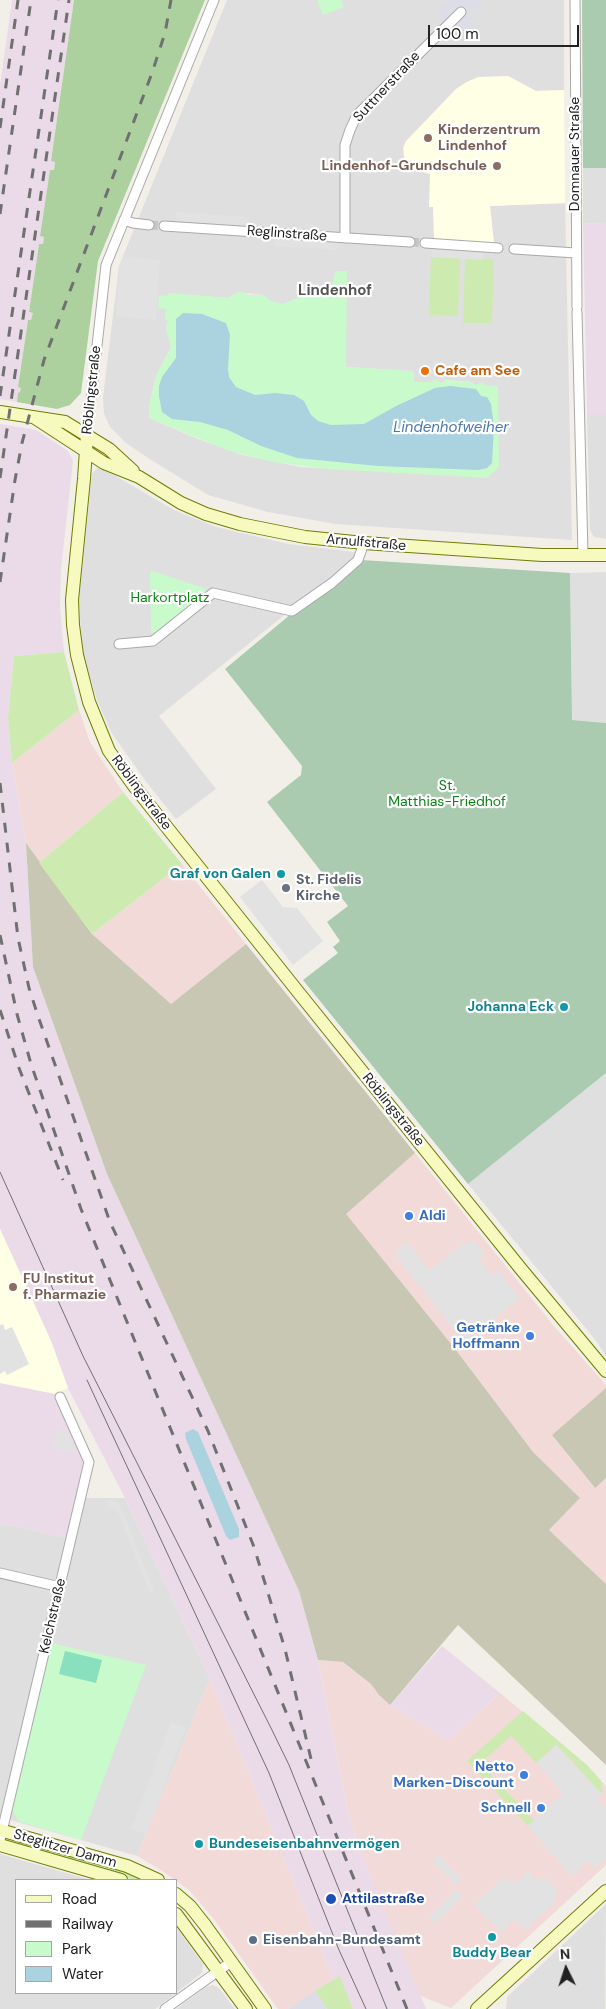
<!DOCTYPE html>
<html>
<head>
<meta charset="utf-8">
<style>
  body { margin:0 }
  #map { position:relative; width:606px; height:2009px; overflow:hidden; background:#f2efe9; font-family:"DM Sans",sans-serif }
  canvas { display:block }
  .legend { position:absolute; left:15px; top:1879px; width:162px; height:115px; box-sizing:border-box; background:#fff; border:1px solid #a7a7a7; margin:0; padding:6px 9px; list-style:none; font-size:15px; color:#222 }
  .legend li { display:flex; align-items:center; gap:10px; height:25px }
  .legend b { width:25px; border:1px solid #a7a7a7 }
  .north { position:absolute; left:541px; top:1944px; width:50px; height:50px; -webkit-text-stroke:4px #fff; paint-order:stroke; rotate:356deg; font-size:14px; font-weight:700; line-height:20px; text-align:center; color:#222 }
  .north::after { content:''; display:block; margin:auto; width:18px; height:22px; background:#222; clip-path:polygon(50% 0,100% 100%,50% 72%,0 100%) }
  .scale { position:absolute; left:428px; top:25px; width:151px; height:22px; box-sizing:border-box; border:2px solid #222; border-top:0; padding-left:6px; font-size:15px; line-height:18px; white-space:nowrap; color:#222; -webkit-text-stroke:4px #fff; paint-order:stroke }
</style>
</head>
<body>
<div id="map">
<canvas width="606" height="2009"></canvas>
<ul class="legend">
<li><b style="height:6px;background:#f7fabf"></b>Road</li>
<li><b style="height:6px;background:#707070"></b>Railway</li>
<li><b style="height:14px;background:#c8facc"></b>Park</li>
<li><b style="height:14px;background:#aad3df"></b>Water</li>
</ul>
<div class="north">N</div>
<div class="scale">100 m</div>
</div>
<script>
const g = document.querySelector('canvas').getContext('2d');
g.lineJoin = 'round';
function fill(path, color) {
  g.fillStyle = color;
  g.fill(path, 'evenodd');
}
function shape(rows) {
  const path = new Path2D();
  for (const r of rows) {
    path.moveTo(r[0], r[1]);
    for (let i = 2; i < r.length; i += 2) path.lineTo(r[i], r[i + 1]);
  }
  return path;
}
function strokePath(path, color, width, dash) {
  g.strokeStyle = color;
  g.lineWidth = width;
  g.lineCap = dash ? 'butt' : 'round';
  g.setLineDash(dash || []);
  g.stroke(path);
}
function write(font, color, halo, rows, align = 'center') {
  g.font = font + ' "DM Sans",sans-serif';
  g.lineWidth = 4.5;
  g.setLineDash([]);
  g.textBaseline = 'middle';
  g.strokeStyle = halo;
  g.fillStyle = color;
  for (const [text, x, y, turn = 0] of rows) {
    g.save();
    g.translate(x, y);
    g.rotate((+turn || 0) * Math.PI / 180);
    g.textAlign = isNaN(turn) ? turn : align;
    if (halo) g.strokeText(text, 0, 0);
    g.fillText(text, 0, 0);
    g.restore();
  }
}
const residential = shape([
  [227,0,564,0,564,90,536,91,508,76,456,89,446,100,410,168,430,174,430,207,433,206,494,243,490,206,565,203,572,540,336,524,268,512,208,495,148,458,126,443,110,427,104,413,103,397,119,266],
  [336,271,346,367,411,371,414,373,413,382,442,383,446,380,471,382,475,385,335,469,301,467,243,455,198,439,149,418,149,407,154,385,157,374,171,347,166,328,169,320,165,320,169,294,229,298,238,292,263,295,271,302,283,304,301,297,330,293],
  [583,168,606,168,606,223,583,224],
  [587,415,606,415,606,539,594,537,590,530],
  [97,468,102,468,174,510,216,527,288,544,355,552,354,559,159,716,216,789,176,819,147,783,111,732,97,700,82,650,79,600,92,474],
  [606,572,606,723,572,720,570,573],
  [606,1073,606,1357,597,1342,468,1184],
  [86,1498,125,1498,210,1679,137,1856,0,1817,0,1523,76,1540],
  [0,1854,90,1880,16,1880,16,1993,176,1993,176,1927,203,1964,202,1973,155,2009,0,2009],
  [606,1904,605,2009,506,2009,507,1997],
  [213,1985,219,1988,235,2009,176,2009,206,1987]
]);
const commercial = shape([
  [79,710,90,742,123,792,39,863,26,843,12,763],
  [182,864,246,944,171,1004,92,934],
  [415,1153,553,1325,606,1385,606,1388,552,1435,594,1487,606,1478,606,1584,549,1530,580,1498,533,1452,456,1350,345,1214],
  [318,1660,343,1662,371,1684,379,1695,390,1705,448,1740,500,1693,587,1765,606,1786,606,1865,451,2008,418,1995,357,1842,347,1806],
  [210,1679,334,1980,288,2009,278,2009,213,1918,189,1890,161,1870,137,1856]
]);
const industrial = shape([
  [12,0,74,0,51,161,55,162,54,171,50,171,40,236,44,237,43,245,39,244,29,312,33,313,31,321,28,320,18,386,21,388,20,393,18,393,17,402,0,399,0,85],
  [606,223,606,415,587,415,583,224],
  [0,424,36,430,68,451,73,461,61,569,60,608,64,652,14,656,8,718,12,763,26,843,33,967,107,1174,299,1591,318,1660,347,1806,357,1842,426,2009,353,2009,340,1977,334,1980,210,1679,125,1498,68,1388,51,1341,0,1229],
  [0,1383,56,1394,83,1457,86,1498,76,1540,0,1523],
  [442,1646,500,1693,448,1740,390,1705]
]);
const education = shape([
  [508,76,536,91,564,90,565,203,490,206,494,244,434,240,433,207,429,207,430,174,410,168,404,156,403,148,406,141,456,89,465,83,478,77],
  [0,1229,51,1341,68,1388,56,1394,0,1383]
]);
const construction = shape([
  [26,843,92,934,171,1004,246,944,415,1153,346,1214,456,1350,533,1452,580,1498,549,1530,606,1584,606,1765,458,1625,390,1705,379,1695,371,1684,343,1662,318,1660,299,1591,107,1174,33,967],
  [606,1388,606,1478,595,1488,552,1435]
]);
const grass = shape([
  [431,256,460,257,458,316,429,315],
  [465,258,494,259,492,323,463,323],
  [64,652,79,710,12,763,8,718,14,656],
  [123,792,182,864,92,934,39,863],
  [523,1711,587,1765,601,1781,603,1792,602,1794,557,1745,536,1763,511,1736,486,1758,489,1762,484,1767,534,1821,528,1826,467,1761],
  [17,1839,119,1869,148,1880,134,1880,15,1845],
  [340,1976,353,2009,327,2009,315,1991]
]);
const forest = shape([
  [74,0,205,0,98,261,81,393,70,405,57,409,17,402,18,393,20,392,21,388,18,387,28,320,31,320,33,313,29,312,39,244,43,244,44,237,40,236,50,170,54,170,55,162,51,161]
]);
const cemetery = shape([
  [582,0,606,0,606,168,583,168],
  [361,560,570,573,572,720,606,723,606,1073,468,1184,303,980,338,953,333,947,340,941,327,922,348,906,267,802,301,775,302,766,225,669,291,614]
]);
const park = shape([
  [317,0,341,0,344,7,323,15],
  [336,271,347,271,346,367,411,371,414,373,414,382,432,382,434,379,442,383,446,380,471,382,475,385,483,382,485,385,498,386,499,467,487,478,328,469,273,462,227,450,149,418,149,407,157,374,171,347,166,328,168,321,165,320,166,309,158,308,159,295,168,296,169,293,229,298,238,292,247,293,247,295,263,295,271,301,283,304,301,297,330,293],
  [153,571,206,589,204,597,156,632,151,633,150,573],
  [51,1643,146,1665,81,1840,18,1821,12,1809]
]);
const pitch = shape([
  [65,1651,102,1660,96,1683,59,1674]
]);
const parking = shape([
  [176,212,249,217,248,226,175,221],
  [275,237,339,241,338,250,274,246],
  [432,248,483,250,483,260,432,257],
  [123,257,160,260,156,320,116,316,120,268],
  [262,880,283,907,297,908,323,941,293,965,240,897],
  [473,1239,485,1254,479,1259,492,1275,498,1270,520,1298,465,1343,396,1256,399,1253,396,1250,407,1242,430,1270,464,1243,466,1245],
  [3,1324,5,1330,12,1327,29,1364,7,1375,5,1371,0,1374,0,1325],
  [57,1430,68,1433,76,1453,53,1448],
  [109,1500,120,1504,154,1592,150,1593,119,1514,107,1505],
  [171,1722,186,1727,146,1834,131,1829],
  [556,1745,602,1794,597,1799,606,1808,606,1858,595,1868,588,1861,572,1876,528,1826,564,1793,536,1763],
  [438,1855,461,1879,455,1884,432,1860],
  [528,1871,538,1881,544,1876,559,1891,553,1896,557,1900,526,1930,515,1919,501,1932,474,1905,501,1879,517,1882],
  [457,1890,463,1896,434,1923,429,1917]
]);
const plaza = shape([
  [448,0,481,0,481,9,472,10,473,34,441,34,440,3,448,3],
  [315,1991,327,2009,288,2009]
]);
const water = shape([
  [183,313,202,314,226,323,230,335,228,368,229,377,236,387,255,395,275,393,294,395,304,401,311,415,318,421,331,425,364,424,396,406,435,388,450,386,476,389,481,396,487,397,491,404,494,426,492,463,487,468,478,470,378,466,297,458,261,446,228,430,200,422,172,419,162,412,159,396,159,386,162,377,176,358,176,319],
  [193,1429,198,1432,239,1529,239,1537,230,1540,226,1536,186,1439,185,1433]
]);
const streetTunnel = shape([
  [149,225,164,226],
  [410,242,425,243]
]);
const street = shape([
  [575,0,577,307],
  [124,220,133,223,149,225],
  [164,226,410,242],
  [345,238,345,145,350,130,357,115,461,12],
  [425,243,498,248],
  [514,249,576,253],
  [577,312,583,555],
  [87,435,106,265,214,0],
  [119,644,153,641,213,593,292,611,332,583,358,560,364,543],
  [0,1573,60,1587],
  [0,1840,89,1462,60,1397],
  [165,2009,231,1962]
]);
const secondary = shape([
  [0,412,65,422,109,449,133,471],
  [35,418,104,463,139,477,181,503,206,514,240,524,305,537,364,543,542,555,606,555],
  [87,435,84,479,72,600,73,625,77,655,89,702,109,751,134,786,299,993,521,1269,606,1371],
  [0,1830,127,1866,158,1880],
  [0,1845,121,1880],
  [176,1894,190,1906,205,1925,265,2009],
  [176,1914,246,2009],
  [477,2009,606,1891]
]);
const tram = shape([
  [0,1172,83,1356,271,1728,289,1765,387,2009],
  [87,1380,269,1773,339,1950,366,2009]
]);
const rail = shape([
  [0,128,18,0],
  [0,214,31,0],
  [0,396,58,0],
  [0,478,69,0],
  [0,582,15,480,22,443,44,360,152,73,165,33,171,0],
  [0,783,18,938,29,988,38,1016,110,1222,208,1431,254,1547,285,1649,311,1759],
  [0,935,17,1014,31,1064,81,1209,407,2009],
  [0,1010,19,1068,63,1180]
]);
const markers = [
  [428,138,5,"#8d6e63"],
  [497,166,5,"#8d6e63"],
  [425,371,5,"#e8710a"],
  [281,874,5,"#0f9aa8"],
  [286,888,5,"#6b7280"],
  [564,1007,5,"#0f9aa8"],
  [409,1216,5,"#3f7fe0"],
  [13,1287,5,"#8d6e63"],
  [530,1336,5,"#3f7fe0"],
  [524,1775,5,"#3f7fe0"],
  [541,1808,5,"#3f7fe0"],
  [199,1844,5,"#0f9aa8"],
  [331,1899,6,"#1a4fb4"],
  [492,1937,5,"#0f9aa8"],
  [253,1940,5,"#5c6f8a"]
];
const streetNames = [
  ["Suttnerstraße",387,87,-47],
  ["Domnauer Straße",575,154,-90],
  ["Reglinstraße",287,234,4],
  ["Röblingstraße",92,390,-84],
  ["Arnulfstraße",366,543,5],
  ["Röblingstraße",141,793,53],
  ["Röblingstraße",393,1110,51],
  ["Kelchstraße",53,1616,-77],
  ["Steglitzer Damm",65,1849,16]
];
const educationNames = [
  ["Kinderzentrum",438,130],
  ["Lindenhof",438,146],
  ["Lindenhof-Grundschule",487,166,"right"],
  ["FU Institut",23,1279],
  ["f. Pharmazie",23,1295]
];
const foodNames = [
  ["Cafe am See",435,371]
];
const parkNames = [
  ["Harkortplatz",170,598],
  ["St.",447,786],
  ["Matthias-Friedhof",447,802]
];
const cultureNames = [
  ["Graf von Galen",271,874],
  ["Johanna Eck",554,1007],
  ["Bundeseisenbahnvermögen",209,1844,"left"],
  ["Buddy Bear",492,1953,"center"]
];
const worshipNames = [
  ["St. Fidelis",296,880],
  ["Kirche",296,896]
];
const shopNames = [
  ["Aldi",419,1216,"left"],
  ["Getränke",520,1328],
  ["Hoffmann",520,1344],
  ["Netto",514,1767],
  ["Marken-Discount",514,1783],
  ["Schnell",531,1808]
];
const transitNames = [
  ["Attilastraße",342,1899]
];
const serviceNames = [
  ["Eisenbahn-Bundesamt",263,1940]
];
const neighbourhoodNames = [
  ["Lindenhof",335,291]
];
const waterNames = [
  ["Lindenhofweiher",451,428]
];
fill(residential, '#e0dfdf');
fill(commercial, '#f2dad9');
fill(industrial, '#ebdbe8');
fill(education, '#ffffe5');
fill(construction, '#c7c7b4');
fill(grass, '#cdebb0');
fill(forest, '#add19e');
fill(cemetery, '#aacbaf');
fill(park, '#c8facc');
fill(pitch, '#88e0be');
fill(parking, '#e2e2e2');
fill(plaza, '#dddde8');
fill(water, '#aad3df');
strokePath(streetTunnel, '#c8c6c1', 9, [9, 4.5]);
strokePath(street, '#a9a9a9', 11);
strokePath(secondary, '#707d05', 14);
strokePath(street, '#fff', 9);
strokePath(secondary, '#f7fabf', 12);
strokePath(tram, '#707070', 1);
strokePath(rail, '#707070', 3, [10, 10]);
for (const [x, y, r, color] of markers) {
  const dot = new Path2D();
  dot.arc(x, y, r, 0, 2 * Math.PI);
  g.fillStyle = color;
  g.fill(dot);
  strokePath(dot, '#fff', 2);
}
write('14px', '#222', '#fff', streetNames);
write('bold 14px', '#785e54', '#fff', educationNames, 'left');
write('bold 14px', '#c56008', '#fff', foodNames, 'left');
write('14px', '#0c8416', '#fff', parkNames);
write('bold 14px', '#0d838f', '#fff', cultureNames, 'right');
write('bold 14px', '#5b616d', '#fff', worshipNames, 'left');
write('bold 14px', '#366cbe', '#fff', shopNames, 'right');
write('bold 14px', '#164399', '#fff', transitNames, 'left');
write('bold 14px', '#4e5e75', '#fff', serviceNames, 'left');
write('bold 15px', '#555', '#fff', neighbourhoodNames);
write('italic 15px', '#4a7aab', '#fff', waterNames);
</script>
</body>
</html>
